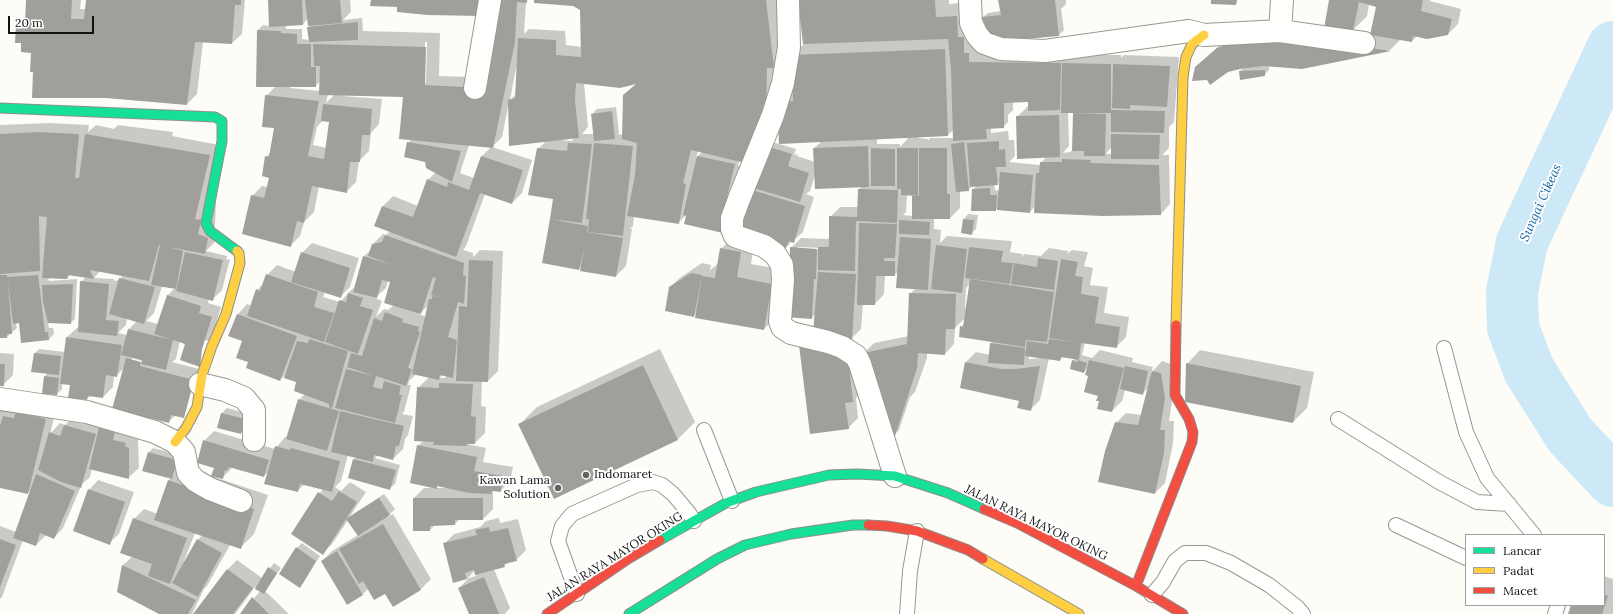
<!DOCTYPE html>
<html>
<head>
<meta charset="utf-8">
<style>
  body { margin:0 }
  #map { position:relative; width:1613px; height:614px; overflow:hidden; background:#fdfcf7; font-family:Lora,serif }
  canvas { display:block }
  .legend { position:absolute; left:1465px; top:534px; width:140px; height:72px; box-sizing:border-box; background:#fff; border:1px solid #a0a0a0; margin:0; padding:5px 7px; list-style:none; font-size:12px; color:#111 }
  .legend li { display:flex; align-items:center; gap:8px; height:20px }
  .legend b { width:20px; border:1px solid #a0a0a0 }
  .scale { position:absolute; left:8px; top:16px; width:86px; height:18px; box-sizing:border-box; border:2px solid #111; border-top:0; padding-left:5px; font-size:12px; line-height:14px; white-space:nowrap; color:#111; -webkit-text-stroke:3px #fff; paint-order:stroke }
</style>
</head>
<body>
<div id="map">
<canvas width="1613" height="614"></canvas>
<ul class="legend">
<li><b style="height:5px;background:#16e098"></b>Lancar</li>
<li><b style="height:5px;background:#ffcf43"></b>Padat</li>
<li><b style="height:5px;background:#f24e42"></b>Macet</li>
</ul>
<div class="scale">20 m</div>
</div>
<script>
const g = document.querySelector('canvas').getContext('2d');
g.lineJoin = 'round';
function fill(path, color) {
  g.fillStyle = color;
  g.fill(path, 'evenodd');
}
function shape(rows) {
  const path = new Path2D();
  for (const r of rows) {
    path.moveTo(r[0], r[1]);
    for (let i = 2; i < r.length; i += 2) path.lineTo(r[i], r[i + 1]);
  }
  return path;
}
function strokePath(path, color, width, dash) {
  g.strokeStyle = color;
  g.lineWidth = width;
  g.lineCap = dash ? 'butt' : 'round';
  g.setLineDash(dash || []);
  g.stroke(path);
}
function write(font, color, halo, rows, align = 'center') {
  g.font = font + ' Lora,serif';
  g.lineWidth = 4;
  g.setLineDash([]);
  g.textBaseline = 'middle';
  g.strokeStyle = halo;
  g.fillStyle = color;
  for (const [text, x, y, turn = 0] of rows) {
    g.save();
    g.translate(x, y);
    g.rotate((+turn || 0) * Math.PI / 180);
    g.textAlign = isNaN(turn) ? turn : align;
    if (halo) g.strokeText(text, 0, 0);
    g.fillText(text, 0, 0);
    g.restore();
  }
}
const shadow = shape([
  [27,0,81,0,80,9,86,9,87,0,245,0,242,34,232,43,203,42,197,94,187,104,34,71,32,52,22,42,17,25,26,16],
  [269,0,350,0,351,12,343,20,362,18,363,31,440,33,439,76,474,77,496,0,528,0,526,2,524,34,529,29,565,31,566,45,582,47,581,9,573,5,535,0,781,0,787,53,768,120,739,160,738,166,742,165,731,209,687,214,678,223,634,216,633,226,630,228,632,229,626,266,616,276,582,266,579,269,551,220,553,218,554,198,538,149,546,141,508,107,502,137,492,147,532,160,522,193,512,203,485,194,466,246,463,250,473,253,473,257,480,250,503,251,498,371,488,381,482,381,481,406,486,407,485,433,475,443,467,444,486,448,483,462,513,467,510,481,500,491,493,491,493,509,483,519,460,519,455,524,435,525,430,530,414,498,424,488,434,488,418,446,424,440,418,388,429,377,416,374,409,381,408,385,411,385,404,412,402,414,413,416,408,435,405,439,403,449,393,459,378,455,375,458,400,465,395,484,390,488,354,459,357,457,348,455,341,481,335,487,341,491,350,482,366,492,350,516,384,494,395,509,386,518,393,514,431,579,421,589,393,605,386,593,369,588,362,595,322,561,332,551,358,535,348,520,332,544,323,553,293,534,323,489,305,484,297,491,269,471,264,476,232,468,222,478,218,476,217,478,268,495,254,534,240,548,230,545,207,586,204,589,192,614,161,614,119,592,123,565,133,556,134,519,144,509,158,514,169,480,171,478,148,453,153,448,181,455,176,473,183,466,212,476,215,467,204,441,214,431,275,449,285,437,288,438,299,400,305,394,297,381,287,373,280,380,249,362,243,341,230,336,238,314,247,304,252,306,257,290,264,283,267,275,277,265,296,272,302,253,312,243,359,258,350,287,340,297,325,292,323,297,340,302,350,291,355,287,364,256,371,250,373,244,383,234,386,235,390,231,375,226,383,206,393,196,418,206,428,180,436,172,408,143,412,139,404,96,342,94,342,96,382,99,379,124,371,133,369,151,359,161,356,182,346,192,319,186,314,212,304,222,300,236,290,246,252,196,262,186,268,187,271,177,266,157,271,152,275,127,266,96,276,86,258,30,263,25,270,26],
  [308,18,312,24,308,28,309,40,302,39,302,29,286,29,286,25,303,24],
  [425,42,427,42,426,83,424,83],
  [516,68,518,68,517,93,510,100],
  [321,81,320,91,290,88,290,86,315,86],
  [584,83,637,83,623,135,618,134,619,133,616,107,597,109,592,114,594,134,582,134,588,127],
  [328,94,335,94,326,103],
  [323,120,330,121,327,148,313,145,317,127],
  [575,137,572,141,561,140],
  [469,145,491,147,482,156,474,178,460,173],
  [698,151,702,152,696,158],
  [388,281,392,282,394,305,388,310,384,309,376,317,382,301,375,298,386,288],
  [429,305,426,317,419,314],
  [443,375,447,376,444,378,439,378],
  [438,486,447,487,447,488,436,488],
  [195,533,202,535,198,540,186,561,184,561],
  [799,0,949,0,949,4,970,2,978,43,978,53,1121,55,1121,58,1124,55,1179,57,1174,122,1169,127,1169,148,1162,155,1169,155,1170,204,1161,214,1035,206,1030,212,999,207,995,210,973,190,976,186,972,186,968,190,960,191,960,208,950,218,934,218,934,229,941,230,940,243,947,236,1012,241,1010,252,1022,254,1022,257,1024,254,1041,256,1049,248,1068,251,1067,254,1072,250,1088,252,1084,266,1093,268,1090,285,1108,287,1104,313,1129,317,1126,337,1116,347,1085,342,1082,355,1092,358,1100,350,1133,358,1132,362,1153,367,1151,373,1162,361,1171,364,1174,388,1169,421,1174,421,1173,443,1165,483,1155,493,1116,423,1126,413,1142,415,1148,388,1142,394,1125,390,1122,401,1112,411,1100,400,1090,375,1088,367,1084,372,1073,361,1076,358,1063,357,1060,360,1049,358,1040,400,1030,410,1020,401,966,362,976,352,990,355,991,343,993,341,961,327,964,324,965,318,955,328,954,344,945,354,927,353,927,358,915,392,910,397,899,430,894,435,864,353,874,343,909,336,910,294,915,289,898,272,894,275,885,275,884,294,875,304,863,304,861,329,851,339,816,314,811,318,789,256,791,254,791,248,801,238,827,239,830,238,830,217,840,207,858,207,859,189,863,186,815,175,810,191,806,194,814,197,803,232,786,247,755,238,751,264,786,270,778,315,764,329,697,312,693,316,670,287,681,277,702,263,711,265,710,270,719,263,721,249,735,235,738,228,769,141,796,149,794,155,798,154,797,156,815,162,814,148,822,141,780,142,792,56,804,44],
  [1029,101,1029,107,1027,107,1017,117,1047,156,1041,163,1040,165,1009,162,1015,156,1014,140,1009,140,1008,131,991,133,991,128,1003,127,1008,122,1008,115,1013,110,1013,102],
  [1068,112,1076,112,1074,114,1073,150,1070,152,1063,153,1069,146],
  [954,129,954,138,930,138,928,141,928,139,918,138,918,137,947,136],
  [909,137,900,147,900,144,877,144,877,138],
  [1112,147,1112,154,1106,154,1108,151],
  [1001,181,1000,191,995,190,994,184,997,184],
  [907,195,913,195,913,216,903,215,906,212],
  [798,247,822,248,821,250,796,249],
  [970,284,966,309,965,309,966,288],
  [1029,356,1041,358,1029,359],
  [999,0,1066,0,1066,4,1061,9,1064,30,1059,35,983,17,988,13,1001,11],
  [1330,0,1430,0,1430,1,1461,9,1458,24,1448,34,1417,36,1412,41,1401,39,1390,50,1302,68,1269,66,1269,70,1264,75,1240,71,1245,67,1195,68,1232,34,1259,28,1325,26],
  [1379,3,1371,33,1353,30,1367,16,1369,4],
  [49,123,89,125,88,132,96,125,114,129,118,125,173,132,172,136,219,145,214,243,206,251,227,256,226,260,230,259,222,290,212,300,209,299,208,303,221,307,211,340,186,343,180,341,176,359,172,362,203,370,176,415,168,422,124,368,116,376,114,375,113,387,103,397,91,395,87,399,71,384,62,383,62,389,57,394,45,376,48,373,35,353,39,349,65,352,67,337,77,328,79,328,81,282,86,277,71,274,67,279,48,277,49,281,77,279,75,319,70,323,48,322,49,328,53,328,54,334,49,339,20,322,16,323,17,328,7,337,0,337,0,125],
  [100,271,123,275,119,280,114,281,114,279,94,278],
  [162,286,175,288,167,296,158,324,146,321,154,313],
  [127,318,137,321,129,329,128,335,118,333,126,325],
  [132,358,146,362,145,364,132,361],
  [968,214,978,215,976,229,971,234,962,233,964,219],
  [810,336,857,344,862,391,856,398,858,418,848,428],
  [660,349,695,422,678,439,554,497,520,424,537,407],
  [1200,350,1314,372,1307,408,1293,422,1187,364],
  [0,353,14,354,13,375,3,385,0,386],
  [0,405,8,407,6,413,13,407,56,410,50,434,60,423,65,425,74,416,138,438,139,468,129,477,92,468,90,477,82,484,63,528,54,538,46,535,36,545,23,540,2,597,0,599,0,526,16,532,31,490,27,493,0,487],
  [227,408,249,414,245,428,240,433,222,413],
  [98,480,134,492,119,534,109,543,89,490],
  [499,518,500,523,518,519,526,550,516,560,509,562,504,566,494,569,510,608,505,614,470,614,459,588,469,578,476,576,475,570,467,579,444,544,454,534,480,527,486,521],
  [302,543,320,556,304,582,300,586,297,548],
  [237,560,262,578,274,563,281,568,265,591,289,614,241,614,260,591,255,587,235,614,194,614,227,570],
  [1604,576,1613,579,1613,614,1569,614,1572,605,1604,605]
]);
const river = shape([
  [1613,47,1522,242,1512,292,1513,328,1529,370,1570,435,1613,481]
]);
const building = shape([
  [26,0,72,0,71,19,84,19,86,0,241,0,241,5,235,5,232,44,195,42,187,105,106,98,32,98,33,72,30,72,31,53,21,52,21,43,15,43,16,24,25,25],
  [268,0,302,0,303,25,269,27],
  [305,0,340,0,342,23,308,26],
  [371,0,484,0,481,16,427,15,397,12,397,7,370,6],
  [496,0,527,0,527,3,517,2,515,42,493,148,399,139,403,97,319,95,320,66,314,66,313,44,426,47,425,85,464,87,464,92,479,95],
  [534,0,766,0,774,68,767,68,766,112,761,112,758,131,754,130,745,163,691,150,683,183,686,184,679,224,627,216,635,175,637,143,622,139,623,95,636,84,620,88,576,83,575,101,579,138,509,146,508,100,515,98,518,38,556,40,556,55,581,57,580,10,573,6,534,3],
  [798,0,935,0,936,17,957,16,958,37,964,37,964,53,969,53,969,62,1061,63,1060,110,1028,111,1028,102,1004,103,1004,128,986,129,987,139,953,141,951,69,948,39,803,44],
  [998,0,1055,0,1059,36,1003,41,987,31,982,17,1001,15],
  [1211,0,1237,0,1236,5,1211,4],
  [1329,0,1423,0,1421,11,1452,19,1448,35,1427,39,1413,36,1412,42,1370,35,1376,7,1359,2,1353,31,1324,29],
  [358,22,358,40,309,42,307,27],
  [257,30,281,31,281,33,297,34,297,44,311,44,311,67,316,67,316,87,256,87],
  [1310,39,1391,51,1302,69,1263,66,1240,69,1228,72,1210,85,1207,80,1192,81,1195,67,1217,48,1230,44],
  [945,49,948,136,779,144,777,102,793,101,791,55],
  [1062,63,1111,64,1111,110,1165,111,1164,133,1111,132,1111,113,1061,113],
  [1113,64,1170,66,1167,107,1130,105,1130,109,1112,108],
  [1265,70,1265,76,1240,80,1239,71],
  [265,95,319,101,308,156,318,158,324,159,329,122,321,121,323,104,372,109,370,135,362,135,360,162,350,162,347,193,312,186,304,223,297,221,291,247,242,234,251,195,264,198,269,178,262,176,265,156,269,157,274,128,262,127],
  [612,111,615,139,594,141,591,114],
  [1073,113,1106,114,1105,156,1084,156,1084,151,1072,151],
  [1059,115,1060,157,1017,159,1016,116],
  [38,132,79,134,75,178,79,178,85,134,210,155,195,219,201,220,198,234,208,238,205,254,169,247,183,251,176,289,151,285,160,245,159,245,149,281,90,270,94,279,68,275,67,279,42,278,47,217,39,216,40,271,0,274,0,134],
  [1111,134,1160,135,1159,159,1111,159],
  [999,141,999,150,1005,149,1006,167,996,167,998,185,970,187,967,143],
  [407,142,461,151,452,182,426,168,425,162,404,157],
  [964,142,969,191,956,192,951,144],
  [568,143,592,144,582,223,550,219,553,199,528,195,537,148,567,151],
  [594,143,633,146,623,236,588,232,589,219,586,219],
  [763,145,792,154,788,166,809,173,800,202,750,187],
  [868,146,869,187,815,189,813,148],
  [871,148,895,149,895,186,871,186],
  [897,148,918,148,918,196,901,195,901,189,897,189],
  [919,148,947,148,947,194,950,194,950,219,912,219,912,196,919,196],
  [481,156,523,170,512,204,480,193,456,257,374,226,382,206,413,217,427,179,447,187,448,182,469,190],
  [697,156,735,164,722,218,723,233,684,224,686,216,683,215],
  [1062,159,1091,160,1090,163,1159,165,1161,215,1103,216,1034,213,1036,173,1039,173,1040,162,1062,162],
  [1000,172,1033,175,1030,213,997,210],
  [990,188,990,195,997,195,996,211,971,211,972,189],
  [749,189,805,206,794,243,789,241,786,248,747,236,737,229],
  [858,189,898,190,897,223,856,221,855,271,818,270,818,247,829,247,829,216,857,217],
  [550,219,588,226,587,232,623,238,616,277,580,271,585,246,579,270,542,263],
  [963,219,974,220,972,235,961,233],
  [899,220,930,222,929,235,899,234],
  [859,223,897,224,895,258,884,258,884,261,895,261,895,276,876,276,875,305,857,305],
  [385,235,464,263,463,275,466,276,464,304,458,302,448,337,457,340,453,378,440,375,439,380,412,374,429,299,432,299,432,296,442,298,431,295,436,278,433,277,421,314,384,303,390,282,382,280,377,298,353,292,363,256,394,265,368,256,372,244,382,242],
  [900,237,931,239,928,290,896,288],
  [936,245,967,249,962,293,931,289],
  [790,247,817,249,816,279,814,279,812,319,784,317,788,256,790,256],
  [969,247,1003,251,1001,262,1013,263,1010,284,965,278],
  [720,248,741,252,737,277,772,284,764,330,695,318,702,276,715,278],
  [185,252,223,260,213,301,176,291],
  [301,252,350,268,341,298,291,282],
  [1038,258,1058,261,1054,290,1011,284,1014,263,1037,267],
  [1061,259,1078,262,1075,276,1083,277,1081,294,1099,297,1095,323,1120,327,1117,348,1081,343,1079,360,1061,357,1060,361,1025,356,1027,341,1048,344,1049,339,1074,342,1049,338],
  [469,260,493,261,488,382,456,381,459,306,467,307],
  [818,272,856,274,852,340,839,339,813,333],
  [691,273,702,275,694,317,665,311,669,287],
  [266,274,318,292,314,307,334,313,324,342,247,316,256,289,260,291],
  [0,275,7,275,7,277,38,275,45,332,48,332,49,340,21,343,19,323,13,324,8,281,12,334,7,334,7,338,0,338],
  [119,278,155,287,144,324,109,314],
  [970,279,1010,285,1010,288,1011,285,1054,292,1047,342,1026,340,1025,347,959,337,960,326,963,327],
  [80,281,109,284,106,320,119,321,117,336,78,332],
  [73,284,71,324,48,323,43,302,42,285],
  [348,293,363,298,360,306,373,310,358,354,325,342,339,300,346,302],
  [909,293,956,294,955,329,946,329,945,355,918,353,917,368,895,436,882,437,863,353,907,344],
  [167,295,201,306,199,313,212,317,202,349,200,367,180,360,185,344,173,340,166,370,141,364,142,360,121,355,128,329,172,340,154,334],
  [385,312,403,319,402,322,419,327,418,331,420,332,408,368,412,369,406,386,376,376,373,387,382,389,384,381,401,386,399,395,402,395,395,423,335,408,346,369,374,376,347,367,351,353,362,356,374,318,382,321],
  [237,314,297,336,280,381,246,368,248,362,236,358,242,341,228,336],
  [66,337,122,345,117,377,106,375,103,398,88,396,87,400,68,398,70,385,60,384],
  [309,339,348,351,332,408,329,407,329,404,294,391,296,382,284,378,297,341,308,343],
  [990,343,1025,348,1024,365,988,363],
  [799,345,848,354,853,402,845,403,849,429,810,434],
  [34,353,61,356,59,375,31,372],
  [126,358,141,362,140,366,194,380,184,418,171,415,169,423,112,409],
  [1072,360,1077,362,1078,360,1087,363,1084,373,1070,369],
  [1089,360,1124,368,1112,412,1097,409,1099,401,1096,401,1098,396,1084,392,1088,376,1085,375],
  [965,362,1001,369,1015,369,1040,366,1031,411,1017,408,1019,401,960,388],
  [1186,363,1301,386,1293,423,1185,402],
  [0,364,5,364,4,386,0,386],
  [643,365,678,440,554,499,518,424],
  [1125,366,1148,371,1143,395,1120,389],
  [1152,371,1161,373,1165,398,1160,430,1165,430,1164,453,1155,494,1098,482,1105,451,1115,422,1138,425],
  [44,376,59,378,57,395,42,394],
  [439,383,473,384,471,416,476,417,475,444,467,444,467,446,433,445,434,442,414,441,417,387,439,388],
  [298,399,339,411,327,451,286,439],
  [340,411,404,426,399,446,396,446,393,460,374,455,373,462,331,452],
  [16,412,46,419,28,494,0,488,0,426,3,416,14,418],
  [221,413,245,419,241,434,217,428],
  [64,425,96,434,81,488,61,482,38,470,49,432,60,436],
  [99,427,115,431,113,440,126,443,125,446,129,448,129,479,89,469],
  [203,440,269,460,264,477,229,467,227,471,225,470,223,479,211,476,214,468,197,463],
  [417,445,477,457,474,471,503,476,501,492,492,491,491,494,469,493,437,486,437,489,410,483],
  [275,446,290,450,291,448,340,461,332,492,300,484,298,492,264,484],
  [148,452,177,460,172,479,142,471],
  [353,459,396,470,390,490,348,478],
  [36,474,75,491,54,539,40,533,36,546,13,538],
  [168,480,254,509,241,549,154,520],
  [88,489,125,502,110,545,73,531],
  [339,491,357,502,323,555,291,534,318,492,332,501],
  [379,498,390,515,358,536,346,519],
  [413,498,483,498,483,520,455,520,455,525,430,526,430,531,413,531],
  [133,518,187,538,170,584,148,576,152,564,120,553],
  [383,524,421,590,393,607,385,594,374,600,363,581,359,584,339,549],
  [489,527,490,532,508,528,517,561,504,564,505,567,475,575,474,570,465,573,467,579,453,583,443,543,477,535,475,530],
  [0,539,16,545,0,587],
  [197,539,222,553,198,597,172,583],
  [296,547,316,561,300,588,279,574],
  [337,551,363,595,347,605,321,561],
  [122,565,196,600,188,614,159,614,117,592],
  [268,567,277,573,264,594,255,589],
  [227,569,253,588,233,614,193,614],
  [484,577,499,614,469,614,458,588],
  [1604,594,1608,596,1602,614,1568,614,1571,605,1604,605],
  [252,597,269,614,240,614]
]);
const lane = shape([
  [1444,348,1466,432,1487,478,1534,535],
  [1338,419,1439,482,1477,502,1509,504],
  [704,430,732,501],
  [1396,525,1466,558],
  [577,594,558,541,562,526,572,514,637,485,653,482,662,485,673,494,689,513,694,521],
  [1152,595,1163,582,1175,561,1185,553,1206,553,1231,563,1269,585,1297,607,1303,614],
  [907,614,910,571,917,531],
  [1555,614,1558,605]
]);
const street = shape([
  [788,0,789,47,783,83,773,115,739,199,732,218,732,229,735,236,764,246,775,254,782,265,783,280,780,321,782,327,791,333,828,342,842,347,856,356,860,364,895,476],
  [970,0,971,23,977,35,984,43,1001,49,1045,51,1189,31,1204,35,1280,31,1364,43],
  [1280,31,1282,0],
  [475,88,490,0],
  [200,384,225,390,244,398,254,410,254,440],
  [0,399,87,412,155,432,175,442,184,452,188,473,196,481,210,489,241,501]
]);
const fast = shape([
  [0,108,215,117,222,121,222,141,206,223,210,231,237,251],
  [660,540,726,503,756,492,829,475,857,474,895,476,948,493,984,509],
  [629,614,717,559,745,545,791,534,853,525,868,525]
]);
const slow = shape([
  [1176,325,1183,77,1186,57,1192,44,1204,35],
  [175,442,186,428,197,407,202,375,212,346,226,314,240,263,239,253,237,251],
  [983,559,1079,614]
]);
const jam = shape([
  [984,509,1017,523,1136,586,1183,614],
  [868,525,887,526,917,531,968,550,983,559],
  [1136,586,1192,442,1193,432,1189,419,1175,395,1176,325],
  [547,614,628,559,660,540]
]);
const markers = [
  [586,475,4,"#646362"],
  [558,488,4,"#646362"]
];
const poiNames = [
  ["Indomaret",594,475],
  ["Kawan Lama",550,481,"right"],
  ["Solution",550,495,"right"]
];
const streetNames = [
  ["JALAN RAYA MAYOR OKING",1036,523,26],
  ["JALAN RAYA MAYOR OKING",615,557,-32]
];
const waterNames = [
  ["Sungai Cikeas",1541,203,-66]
];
fill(shadow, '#0003');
strokePath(river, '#cde8f7', 52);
fill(building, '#a19f9c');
strokePath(lane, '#979795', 16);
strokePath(street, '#979795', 24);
strokePath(fast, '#8e8d8b', 11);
strokePath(slow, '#8e8d8b', 11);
strokePath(jam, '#8e8d8b', 11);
strokePath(lane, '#fffffe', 14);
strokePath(street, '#fffffe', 22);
strokePath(fast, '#16e098', 9);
strokePath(slow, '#ffcf43', 9);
strokePath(jam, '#f24e42', 9);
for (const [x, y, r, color] of markers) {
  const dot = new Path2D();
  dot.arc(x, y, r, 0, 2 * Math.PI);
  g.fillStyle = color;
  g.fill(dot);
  strokePath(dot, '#fff', 1.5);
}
write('12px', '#111', '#fff', poiNames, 'left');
write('12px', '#111', '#fff', streetNames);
write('italic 13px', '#1768a6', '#fff', waterNames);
</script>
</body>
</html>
